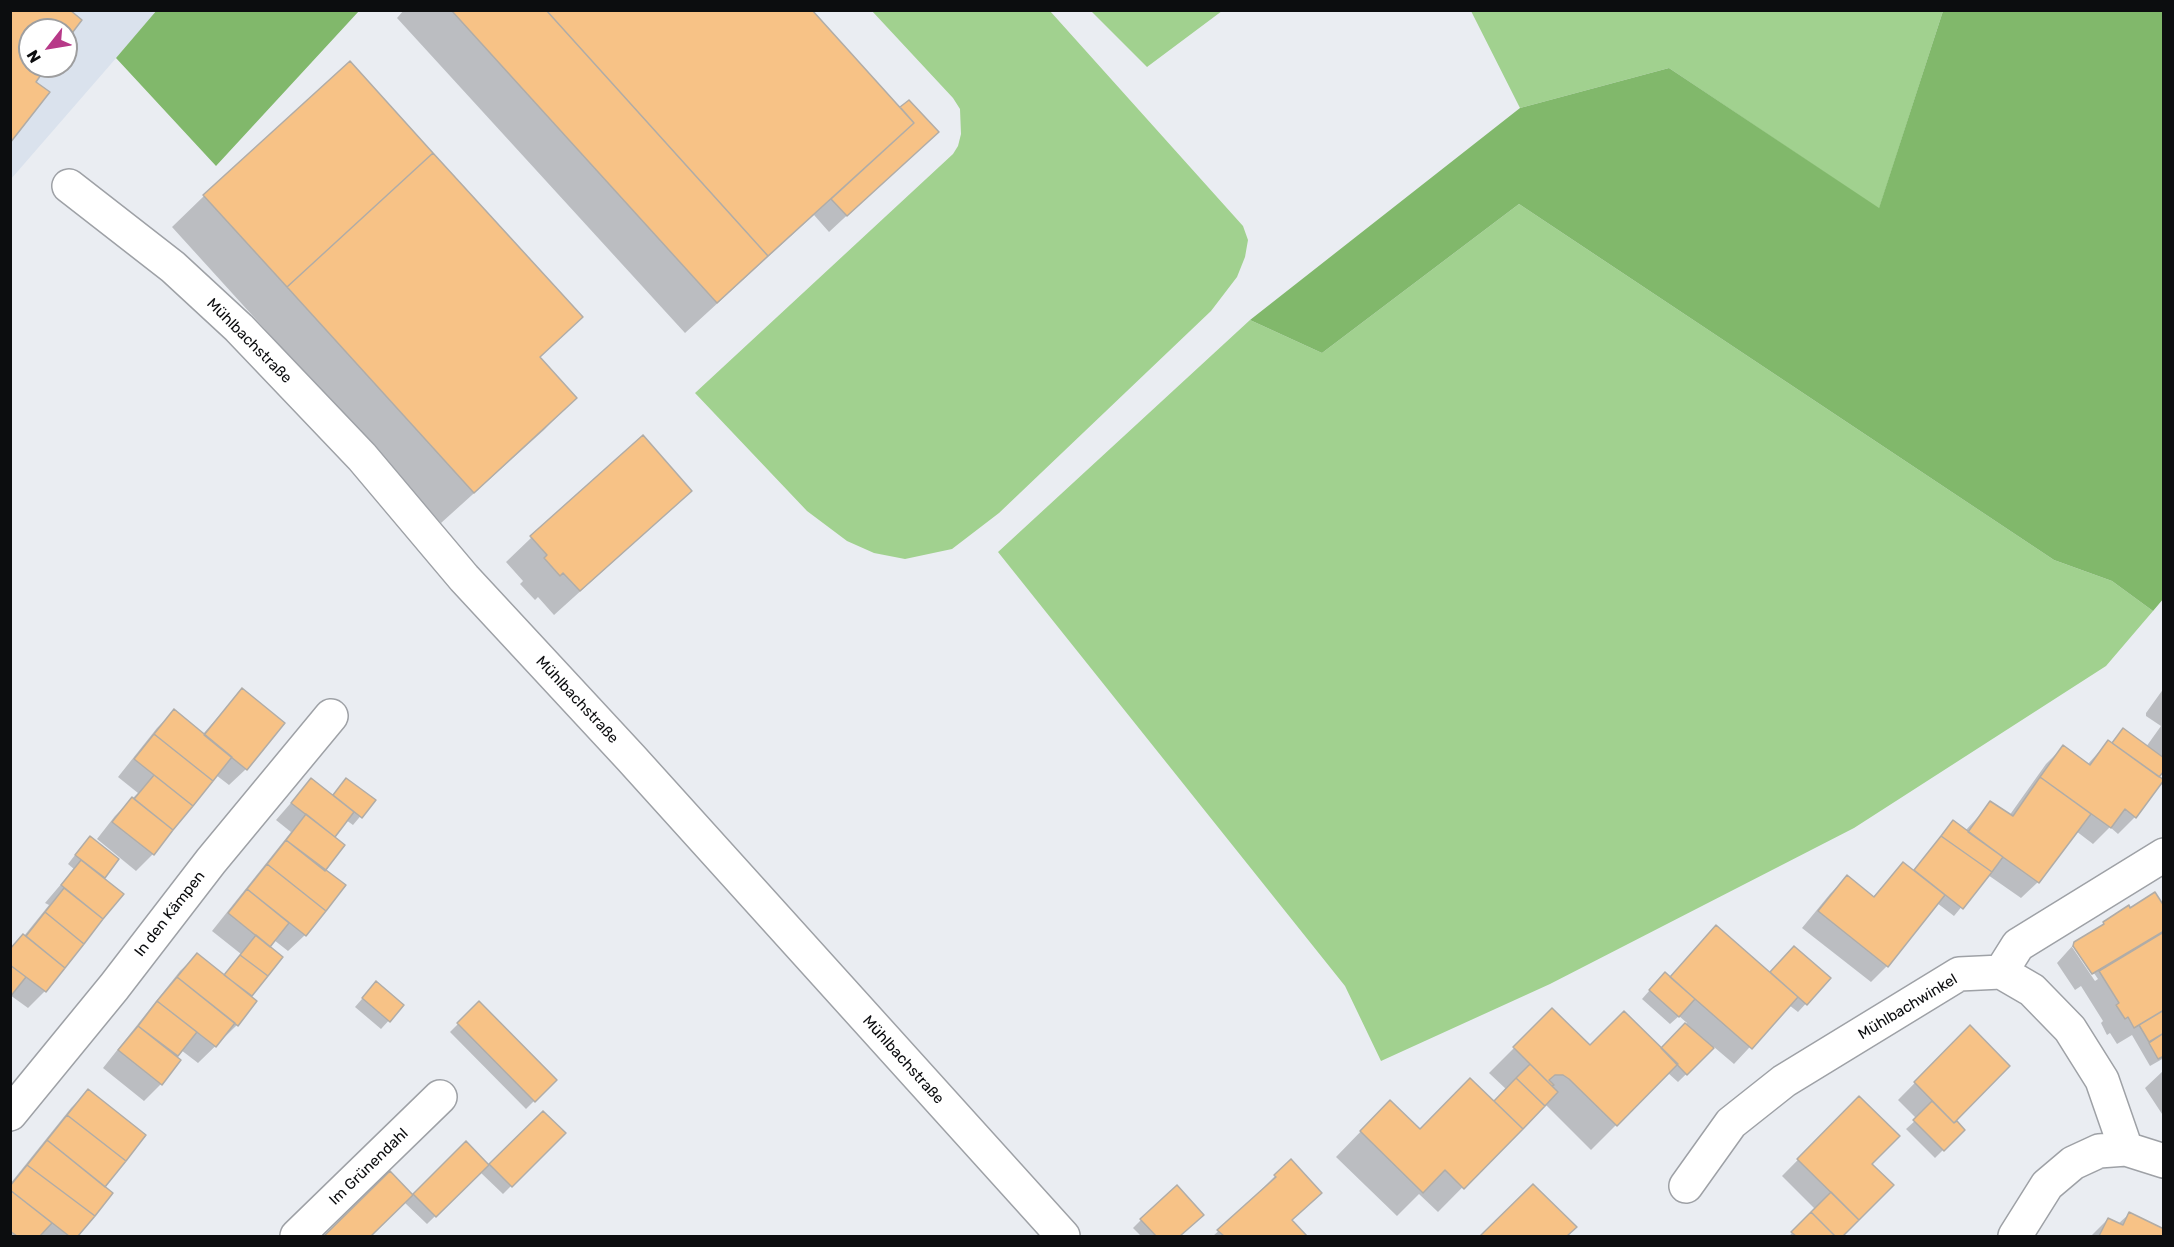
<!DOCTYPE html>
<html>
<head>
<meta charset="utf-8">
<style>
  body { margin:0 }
  #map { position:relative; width:2174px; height:1247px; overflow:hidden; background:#eaedf2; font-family:Rubik,sans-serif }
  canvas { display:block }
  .frame { position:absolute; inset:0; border:12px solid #0c0d0f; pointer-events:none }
  .north { position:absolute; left:18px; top:18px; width:60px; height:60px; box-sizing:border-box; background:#fff; border:2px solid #9e9e9f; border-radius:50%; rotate:239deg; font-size:16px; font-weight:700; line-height:24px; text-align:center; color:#0c0d0f }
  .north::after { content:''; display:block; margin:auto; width:21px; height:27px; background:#b73988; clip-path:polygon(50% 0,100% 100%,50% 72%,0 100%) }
</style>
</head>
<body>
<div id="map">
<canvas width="2174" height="1247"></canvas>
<div class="frame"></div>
<div class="north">N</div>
</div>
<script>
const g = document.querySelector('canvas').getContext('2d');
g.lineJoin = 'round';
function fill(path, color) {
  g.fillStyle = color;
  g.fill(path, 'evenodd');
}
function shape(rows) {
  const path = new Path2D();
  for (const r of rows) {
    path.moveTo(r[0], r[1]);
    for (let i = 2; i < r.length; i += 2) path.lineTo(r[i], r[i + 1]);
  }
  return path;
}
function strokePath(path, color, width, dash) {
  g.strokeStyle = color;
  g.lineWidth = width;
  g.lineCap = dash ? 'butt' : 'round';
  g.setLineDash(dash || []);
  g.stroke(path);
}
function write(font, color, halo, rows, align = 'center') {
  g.font = font + ' Rubik,sans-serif';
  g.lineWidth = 6;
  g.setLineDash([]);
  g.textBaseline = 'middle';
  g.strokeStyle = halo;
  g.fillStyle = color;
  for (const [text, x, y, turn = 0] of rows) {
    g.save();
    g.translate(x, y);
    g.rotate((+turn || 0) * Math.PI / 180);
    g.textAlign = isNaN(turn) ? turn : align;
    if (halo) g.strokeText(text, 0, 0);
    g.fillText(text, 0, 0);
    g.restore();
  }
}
const built = shape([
  [11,11,157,11,11,179],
  [30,30,66,30,66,66,30,66]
]);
const green = shape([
  [872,11,1050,11,1243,226,1248,240,1245,257,1237,277,1211,311,999,513,952,549,905,559,874,553,847,541,807,511,695,393,953,154,958,146,961,134,960,109,953,98],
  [1091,11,1222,11,1147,67],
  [1471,11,1943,11,1879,209,1669,68,1520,108],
  [1519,204,2054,560,2112,581,2153,611,2106,666,1854,828,1550,984,1381,1061,1345,986,998,552,1250,320,1322,353]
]);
const forest = shape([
  [157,10,359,10,359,11,216,166,116,58],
  [1943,11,2163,11,2164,598,2153,611,2112,581,2054,560,1519,204,1322,353,1250,320,1520,108,1669,68,1879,208]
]);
const shadow = shape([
  [404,10,810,10,900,109,908,102,937,132,829,232,814,215,685,333,397,18],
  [204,196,539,358,575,398,544,430,441,523,172,227],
  [642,438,690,491,665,515,554,615,538,597,535,600,520,584,523,581,506,562,531,538],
  [2164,688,2164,769,2135,817,2118,834,2110,827,2093,844,2076,831,2038,882,2021,898,1988,875,1954,916,1937,903,1887,966,1871,982,1802,928,1830,894,1847,877,1872,898,1903,864,1913,872,1945,831,1965,831,1991,803,2009,816,2046,764,2063,747,2087,765,2108,742,2111,744,2123,730,2146,747,2161,726,2146,716,2146,713],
  [242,690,246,769,229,785,216,775,153,854,136,871,97,839,115,816,138,793,118,777,157,728,174,711,203,734],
  [347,779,374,800,353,825,346,820,332,837,305,935,288,951,274,940,268,947,281,957,249,996,237,1025,198,1063,181,1050,161,1084,144,1101,103,1068,180,971,197,955,223,976,241,954,212,931,291,832,276,820,311,780,332,796],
  [82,846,117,860,102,879,122,894,45,991,28,1008,10,995,10,948,24,936,49,905,45,903,74,869,68,864],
  [2104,923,2160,932,2164,938,2164,1058,2150,1066,2132,1035,2117,1044,2110,1033,2107,1035,2101,1023,2103,1021,2081,986,2075,990,2057,963,2075,943,2096,931],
  [2072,947,2076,947,2098,979,2095,981],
  [1716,927,1769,974,1786,956,1829,979,1798,1012,1789,1005,1734,1064,1714,1047,1678,1082,1668,1073,1591,1150,1545,1104,1438,1212,1419,1194,1397,1216,1336,1157,1366,1126,1420,1130,1494,1103,1507,1090,1489,1073,1552,1010,1590,1047,1661,1050,1687,1023,1679,1016,1670,1024,1642,999,1657,982,1669,978],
  [368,992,402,1006,381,1029,355,1007],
  [479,1003,555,1080,526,1109,450,1032],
  [1970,1027,2008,1066,1953,1123,1963,1130,1935,1158,1906,1129,1917,1119,1898,1100],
  [2164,1070,2164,1117,2145,1088],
  [88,1091,103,1187,111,1193,77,1236,10,1236,10,1184,71,1108],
  [1859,1098,1870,1164,1892,1185,1841,1236,1789,1236,1816,1210,1782,1176],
  [543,1113,564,1133,503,1194,480,1172,427,1224,404,1202,369,1236,326,1236,390,1173,413,1196,466,1143,489,1166],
  [1275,1176,1320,1193,1291,1221,1305,1236,1213,1236,1260,1194,1258,1193],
  [1533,1186,1574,1227,1565,1236,1482,1236],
  [2129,1214,2164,1231,2164,1236,2091,1236,2108,1219,2118,1224],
  [1141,1220,1194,1223,1179,1236,1141,1236,1133,1228]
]);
const building = shape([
  [10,10,70,10,82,20,66,41,66,30,30,30,30,66,47,66,36,82,50,92,10,143,10,10],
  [451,10,546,10,768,256,717,303,451,10],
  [546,10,812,10,914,123,768,256,546,10],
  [350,61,433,153,287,287,203,195,350,61],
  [909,100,939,132,847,216,831,199,914,123,900,107,909,100],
  [433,153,583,317,540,357,577,398,474,493,287,287,433,153],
  [643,435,692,491,580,591,563,573,560,576,544,558,547,555,530,536,643,435],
  [242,688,285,723,247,770,204,735,242,688],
  [174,709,232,757,213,781,154,734,174,709],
  [2123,728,2164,758,2164,771,2159,777,2112,743,2123,728],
  [154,734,213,781,193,806,134,759,154,734],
  [2108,740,2164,780,2136,818,2125,809,2111,828,2040,777,2063,745,2090,765,2108,740],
  [154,775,193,806,173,830,134,799,154,775],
  [2040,777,2091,814,2039,883,1968,832,1990,801,2013,816,2040,777],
  [311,778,354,812,335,837,291,803,311,778],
  [346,778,376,800,362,818,333,795,346,778],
  [132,797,173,830,154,855,112,822,132,797],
  [306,814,345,845,325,871,286,840,306,814],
  [1953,820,2003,857,1992,872,1941,836,1953,820],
  [90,836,119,859,105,878,75,855,90,836],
  [1941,836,1992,872,1963,909,1914,870,1941,836],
  [286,840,346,885,326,911,267,864,286,840],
  [81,860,124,894,103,919,61,885,81,860],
  [1903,862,1945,895,1888,967,1818,911,1847,875,1874,897,1903,862],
  [267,864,326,911,306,936,247,889,267,864],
  [64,888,103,919,84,944,45,912,64,888],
  [247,889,289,923,270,947,228,913,247,889],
  [2155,892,2164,906,2164,931,2092,974,2073,946,2074,942,2104,924,2103,922,2129,905,2130,908,2155,892],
  [45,912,84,944,65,968,26,936,45,912],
  [1716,925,1798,997,1752,1049,1670,977,1716,925],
  [2162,933,2164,936,2164,1010,2134,1028,2128,1017,2125,1019,2116,1005,2119,1003,2099,971,2162,933],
  [23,934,65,968,46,992,10,965,10,949,23,934],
  [256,935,283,957,268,976,240,955,256,935],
  [1794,946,1831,978,1807,1005,1770,972,1794,946],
  [197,953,257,1001,238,1026,177,977,197,953],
  [240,955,268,976,252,996,224,975,240,955],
  [10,965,26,977,10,997,10,965],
  [1665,972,1695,999,1679,1017,1649,990,1665,972],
  [177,977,235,1023,216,1047,157,1001,177,977],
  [376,981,404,1005,390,1022,362,998,376,981],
  [157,1001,197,1032,178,1056,138,1026,157,1001],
  [479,1001,557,1080,535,1102,457,1023,479,1001],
  [1552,1008,1590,1045,1624,1011,1678,1064,1617,1126,1569,1079,1563,1075,1555,1075,1549,1080,1554,1085,1552,1086,1513,1047,1552,1008],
  [2164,1010,2164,1033,2149,1042,2139,1025,2164,1010],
  [1685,1023,1714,1048,1687,1075,1661,1048,1685,1023],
  [1970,1025,2010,1066,1954,1123,1914,1082,1970,1025],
  [138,1026,181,1060,162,1085,118,1050,138,1026],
  [2164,1033,2164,1056,2158,1059,2149,1043,2164,1033],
  [1530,1064,1558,1092,1545,1106,1516,1078,1530,1064],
  [1470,1078,1523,1129,1464,1189,1445,1170,1423,1193,1360,1131,1390,1100,1420,1129,1470,1078],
  [1516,1078,1545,1106,1523,1129,1494,1101,1516,1078],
  [88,1089,146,1135,126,1161,67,1115,88,1089],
  [1859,1096,1900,1136,1872,1164,1894,1185,1859,1220,1797,1159,1859,1096],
  [1932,1101,1954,1123,1957,1121,1965,1130,1944,1151,1913,1120,1932,1101],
  [543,1111,566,1133,512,1187,489,1164,543,1111],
  [67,1115,126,1161,105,1187,47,1140,67,1115],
  [47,1140,113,1193,95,1216,27,1165,47,1140],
  [466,1141,489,1165,436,1217,413,1194,466,1141],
  [1291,1159,1322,1193,1292,1220,1307,1236,1224,1236,1217,1230,1276,1177,1274,1175,1291,1159],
  [27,1165,95,1216,78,1236,69,1236,10,1190,10,1186,27,1165],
  [390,1171,413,1195,371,1236,324,1236,390,1171],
  [1533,1184,1577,1227,1567,1236,1480,1236,1533,1184],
  [1177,1185,1204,1215,1180,1236,1156,1236,1140,1219,1177,1185],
  [10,1190,52,1223,40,1236,17,1236,10,1231,10,1190],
  [1831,1192,1859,1220,1843,1236,1835,1236,1811,1212,1831,1192],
  [1811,1212,1835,1236,1796,1236,1791,1232,1811,1212],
  [2129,1212,2164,1229,2164,1236,2099,1236,2108,1218,2123,1225,2129,1212]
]);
const minor = shape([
  [69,186,173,267,239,328,362,457,464,578,631,758,1063,1236],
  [2001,972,2018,945,2164,855],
  [10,1114,114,987,211,861,331,716],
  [1686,1186,1731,1123,1784,1081,1959,974,2001,972,2032,990,2070,1029,2102,1080,2126,1149],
  [297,1236,440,1097],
  [2015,1236,2047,1185,2073,1163,2099,1151,2126,1149,2164,1161]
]);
const streetNames = [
  ["Mühlbachstraße",249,341,45],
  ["Mühlbachstraße",577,700,47],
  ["In den Kämpen",170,914,-52],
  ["Mühlbachwinkel",1908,1007,-31],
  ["Mühlbachstraße",903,1060,48],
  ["Im Grünendahl",369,1167,-44]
];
fill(built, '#dae2ed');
fill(green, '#a1d18f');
fill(forest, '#81b86b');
fill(shadow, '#0003');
fill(building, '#f7c286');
strokePath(building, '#b0aca7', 1.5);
strokePath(minor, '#9ea1a6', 36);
strokePath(minor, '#fff', 33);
write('15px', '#0c0d0f', '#fff', streetNames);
</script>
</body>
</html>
